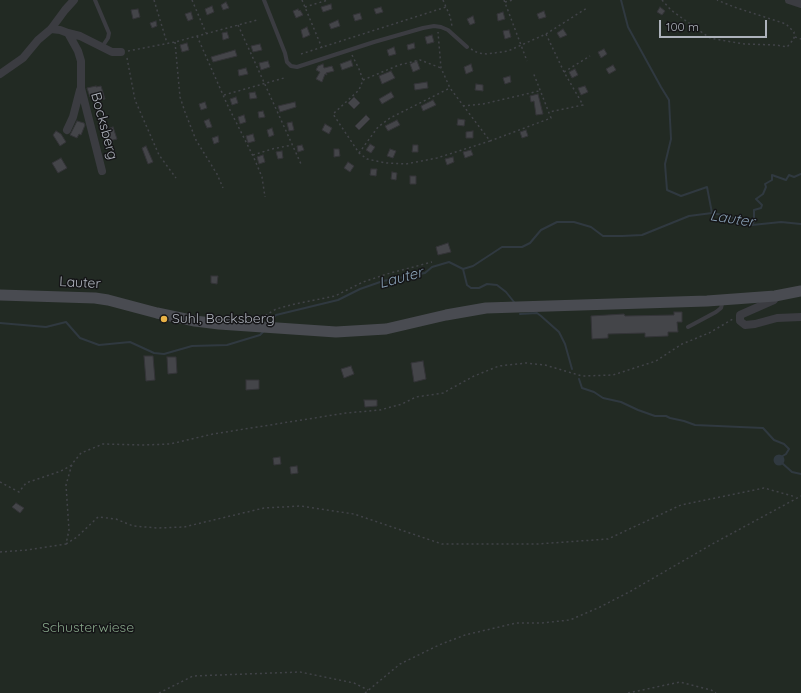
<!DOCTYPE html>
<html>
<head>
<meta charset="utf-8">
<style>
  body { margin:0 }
  #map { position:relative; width:801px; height:693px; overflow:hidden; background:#1a1a1c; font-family:Quicksand,sans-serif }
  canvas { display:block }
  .scale { position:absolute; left:659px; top:20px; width:108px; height:18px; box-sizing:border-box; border:2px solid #adb2bb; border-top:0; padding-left:5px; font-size:12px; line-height:14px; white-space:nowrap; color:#adb2bb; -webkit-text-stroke:3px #151517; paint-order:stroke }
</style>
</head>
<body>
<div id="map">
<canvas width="801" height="693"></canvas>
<div class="scale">100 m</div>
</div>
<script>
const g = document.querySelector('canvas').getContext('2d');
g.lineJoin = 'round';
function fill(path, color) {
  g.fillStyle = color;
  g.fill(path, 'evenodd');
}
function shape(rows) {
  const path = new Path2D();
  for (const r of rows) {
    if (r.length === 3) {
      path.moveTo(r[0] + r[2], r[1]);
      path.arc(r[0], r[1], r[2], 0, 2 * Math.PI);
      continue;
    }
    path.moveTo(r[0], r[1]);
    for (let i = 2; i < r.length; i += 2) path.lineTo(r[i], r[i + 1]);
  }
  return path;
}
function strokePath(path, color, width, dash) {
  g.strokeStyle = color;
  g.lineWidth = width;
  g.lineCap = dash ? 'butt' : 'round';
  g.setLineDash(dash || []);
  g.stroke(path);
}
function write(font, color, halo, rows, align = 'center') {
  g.font = font + ' Quicksand,sans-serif';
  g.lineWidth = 3;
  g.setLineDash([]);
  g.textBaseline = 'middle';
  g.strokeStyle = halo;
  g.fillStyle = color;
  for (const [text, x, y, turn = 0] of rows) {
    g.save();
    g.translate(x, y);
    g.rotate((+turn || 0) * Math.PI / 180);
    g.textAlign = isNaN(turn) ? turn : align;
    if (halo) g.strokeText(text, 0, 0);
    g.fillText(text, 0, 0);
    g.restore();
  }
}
const green = shape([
  [0,0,801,0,801,693,0,693]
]);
const water = shape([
  [779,460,5.5]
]);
const stream = shape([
  [621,0,628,27,661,87,669,100,671,139,665,164,667,190,681,196,707,187,712,213],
  [752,225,754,221,754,210,761,208,762,205,756,199,763,194,766,187,765,184,772,180,772,175,786,180,789,175,794,177,801,174],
  [463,269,467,285,471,288,479,288,487,284,497,285,506,292,514,302],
  [520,314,537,313,541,316,559,332,565,344,572,369],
  [0,323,46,327,66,322,80,338,99,345,130,342,154,353,164,354,192,346,227,345,260,335,264,331],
  [269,324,276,315,338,300,360,289,383,281,425,273,432,267,449,262,463,269,473,266,502,247,522,247,530,243,541,230,557,222,574,222,591,227,603,236,622,236,642,235,689,216,712,213,728,216,752,225,781,222,801,224],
  [579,379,582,388,594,392,603,398,621,402,638,410,655,416,666,416,670,418,684,421,695,425,763,428,774,440,784,444,789,449,786,454,781,457],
  [782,463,792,472,801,474]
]);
const building = shape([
  [226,2,229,8,223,10,221,5,226,2],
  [331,4,332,9,323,12,321,7,331,4],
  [212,6,214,12,207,15,205,9,212,6],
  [381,7,383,12,376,14,374,9,381,7],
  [660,7,665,11,662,15,657,12,660,7],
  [138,9,140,17,133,19,131,10,138,9],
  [298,9,299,11,300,10,303,15,296,18,293,11,298,9],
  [544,11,546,17,539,19,537,14,544,11],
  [191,12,193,19,188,21,185,14,191,12],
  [503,12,505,19,498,21,497,14,503,12],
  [360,13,362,19,355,21,353,15,360,13],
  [473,16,475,23,470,25,467,19,473,16],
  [338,20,340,26,331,29,329,24,338,20],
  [156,21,157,26,152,28,150,23,156,21],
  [307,27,310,35,303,38,301,30,307,27],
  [563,29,567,35,560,38,557,33,563,29],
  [509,30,511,37,505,39,503,31,509,30],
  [227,32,229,38,223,40,222,33,227,32],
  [432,35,434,42,427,44,425,37,432,35],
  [187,43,189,50,182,52,180,45,187,43],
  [414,43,415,48,408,50,407,45,414,43],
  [260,44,262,50,253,52,251,46,260,44],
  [394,47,396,54,389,56,387,50,394,47],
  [604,49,607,54,601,58,598,52,604,49],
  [235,50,237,56,213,62,211,57,235,50],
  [351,60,353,66,342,70,340,64,351,60],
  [268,61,270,67,261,70,259,63,268,61],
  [417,61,420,69,413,72,410,64,417,61],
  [323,64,324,68,332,66,334,71,326,73,327,75,325,74,322,82,316,79,320,72,316,70,318,66,323,64],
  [471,64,473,71,466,74,464,67,471,64],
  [613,65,616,70,609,74,606,69,613,65],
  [246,68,248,74,239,76,238,70,246,68],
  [575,69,578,75,572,78,569,72,575,69],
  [391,71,395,78,382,84,379,76,391,71],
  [510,76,511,82,505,84,503,78,510,76],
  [427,82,428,88,415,90,414,84,427,82],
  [476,84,483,85,483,91,475,90,476,84],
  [96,86,96,87,101,86,105,99,99,100,97,95,90,97,87,88,96,86],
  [585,86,588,92,581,95,578,88,585,86],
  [255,92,257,98,250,99,249,93,255,92],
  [391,92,394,97,382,104,379,99,391,92],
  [538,94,543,114,536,115,534,101,531,102,530,96,538,94],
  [236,97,238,103,232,105,230,99,236,97],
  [354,97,360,103,354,109,348,103,354,97],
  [433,100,436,105,423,111,421,106,433,100],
  [205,102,207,108,201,110,199,104,205,102],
  [295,102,296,107,280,112,278,106,295,102],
  [263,111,265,117,259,118,258,112,263,111],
  [244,115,246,122,240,124,238,117,244,115],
  [366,115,370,119,359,130,355,126,366,115],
  [209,119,212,127,207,128,204,121,209,119],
  [458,119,465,120,464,126,457,125,458,119],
  [397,120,400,125,388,131,385,126,397,120],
  [77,121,84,123,85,125,81,135,79,134,77,138,70,135,77,121],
  [292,122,294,130,289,131,287,123,292,122],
  [325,124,332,128,329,134,322,130,325,124],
  [113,127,117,139,105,142,102,131,113,127],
  [272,128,274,135,269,137,267,130,272,128],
  [526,130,528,136,522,138,520,132,526,130],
  [56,131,61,134,66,142,60,146,53,135,56,131],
  [473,131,473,138,466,138,466,132,473,131],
  [253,134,255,141,248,143,246,136,253,134],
  [218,136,219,142,214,144,212,138,218,136],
  [370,144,375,147,371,153,366,150,370,144],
  [302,145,304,150,298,152,297,146,302,145],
  [413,145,418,145,418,152,412,152,413,145],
  [146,146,153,162,148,164,142,148,146,146],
  [334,149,339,149,340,156,334,157,334,149],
  [390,149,396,151,393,158,387,156,390,149],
  [471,150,473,155,465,158,463,152,471,150],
  [282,151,283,158,278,159,276,152,282,151],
  [263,155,265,162,259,164,257,157,263,155],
  [453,157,454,162,447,165,445,159,453,157],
  [61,158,67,168,58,173,52,163,61,158],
  [348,162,354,166,350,172,344,168,348,162],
  [371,169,377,169,376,176,370,175,371,169],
  [392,172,397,173,396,180,391,179,392,172],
  [410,176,416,176,416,184,410,184,410,176],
  [448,243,451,252,438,255,436,247,448,243],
  [211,276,218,276,217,284,211,283,211,276],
  [674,312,682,312,682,322,677,322,678,332,668,332,668,336,645,337,645,333,608,334,608,338,592,339,591,316,624,314,625,316,674,315,674,312],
  [144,356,153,356,155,380,146,381,144,356],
  [167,357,176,357,177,373,168,374,167,357],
  [423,361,426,379,414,382,411,363,423,361],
  [351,366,354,374,344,378,341,369,351,366],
  [246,380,259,380,259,389,246,390,246,380],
  [364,400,377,400,377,406,365,407,364,400],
  [280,457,281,464,274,465,273,458,280,457],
  [297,466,298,473,291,474,290,467,297,466],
  [16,503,24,508,20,513,12,507,16,503]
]);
const path = shape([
  [154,0,167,43],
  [192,0,206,33],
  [302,0,322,48],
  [443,0,446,7],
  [504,0,527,61],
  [662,0,671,10,697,29,710,38,726,41,745,44,776,45,787,47,794,39,794,32,786,24,734,7,717,0],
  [505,2,513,0],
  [305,7,328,0],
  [238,25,301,164],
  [546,34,564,72,583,105,549,112],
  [197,36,227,104,254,158,262,177,265,197],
  [795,37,801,39],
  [175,42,180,97,185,112,196,140,217,174,223,188],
  [471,49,478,53,487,54,508,51,546,34,587,8],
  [128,51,175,42,257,20],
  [301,54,446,7,450,16,452,26],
  [352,55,359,69,363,80,359,90,333,114,359,153,367,159,386,163,406,164,437,158,490,141,450,88,441,68,438,32],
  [127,58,135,100,159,155,176,178],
  [564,72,590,56],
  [363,80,399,65,420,60,441,68],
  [224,95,284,78],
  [463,106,483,104,539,91],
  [490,141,551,118,533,72],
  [359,153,378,127,390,118,450,88],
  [253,155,272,149,292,145],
  [261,318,276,309,295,304,335,296,363,282,387,274,432,262],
  [0,482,19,492,26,483,61,471,72,465],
  [66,544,77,537,98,517,116,519,133,526,157,528,184,527,264,508,301,506,354,514,442,544,537,544,608,539,681,505,764,488,796,497],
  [0,552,27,550,66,544,69,530,66,485,72,464,81,453,103,444,143,445,170,444,213,434,346,413,380,410,402,404,416,397,443,393,474,376,499,366,526,363,545,365,582,376,613,375,656,361,682,344,709,333,733,319],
  [159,693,193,676,300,672,354,683,368,690],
  [365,693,400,664,439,645,465,635,516,623,541,623,570,620,600,607,631,591,716,542,801,496],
  [628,693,680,682,711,690,716,693]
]);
const lane = shape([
  [95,0,109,33,108,38,102,47],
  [264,0,285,53,287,62,291,66,297,67,374,42,423,28,434,26,441,27,448,30,467,47],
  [688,327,716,312,721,308,723,300]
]);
const street = shape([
  [789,0,801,4],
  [51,29,60,30,68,33,78,51,81,61,81,88,102,171],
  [68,33,80,36,112,52,121,52],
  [0,74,23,58,38,40,51,29,65,10,74,0],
  [67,130,73,117,80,90],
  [775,296,774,300,740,315,740,321,745,325,755,324,777,318,801,317]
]);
const secondary = shape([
  [0,295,95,298,108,300,157,313,195,321,219,324,336,332,386,329,446,315,486,308,707,301,775,296,801,291]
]);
const markers = [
  [164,319,4,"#e8b246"]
];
const streetNames = [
  ["Bocksberg",104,126,75],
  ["Lauter",80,283,3]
];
const poiNames = [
  ["Suhl, Bocksberg",172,319]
];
const parkNames = [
  ["Schusterwiese",88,628]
];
const waterNames = [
  ["Lauter",732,219,9],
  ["Lauter",401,278,-15]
];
fill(green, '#222a23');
fill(water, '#303940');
strokePath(stream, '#303940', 2);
fill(building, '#444549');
strokePath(building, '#343438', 1);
strokePath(path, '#414348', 1.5, [2, 3]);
strokePath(lane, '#3b3c41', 4);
strokePath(street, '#3b3c41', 8);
strokePath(secondary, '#494b51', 11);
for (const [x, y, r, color] of markers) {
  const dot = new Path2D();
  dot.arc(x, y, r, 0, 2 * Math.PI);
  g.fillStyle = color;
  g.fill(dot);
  strokePath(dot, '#151517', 1.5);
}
write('14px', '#adb2bb', '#151517', streetNames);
write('14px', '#adb2bb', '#151517', poiNames, 'left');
write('14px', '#86a588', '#151517', parkNames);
write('italic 15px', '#879fb3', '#151517', waterNames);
</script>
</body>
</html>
